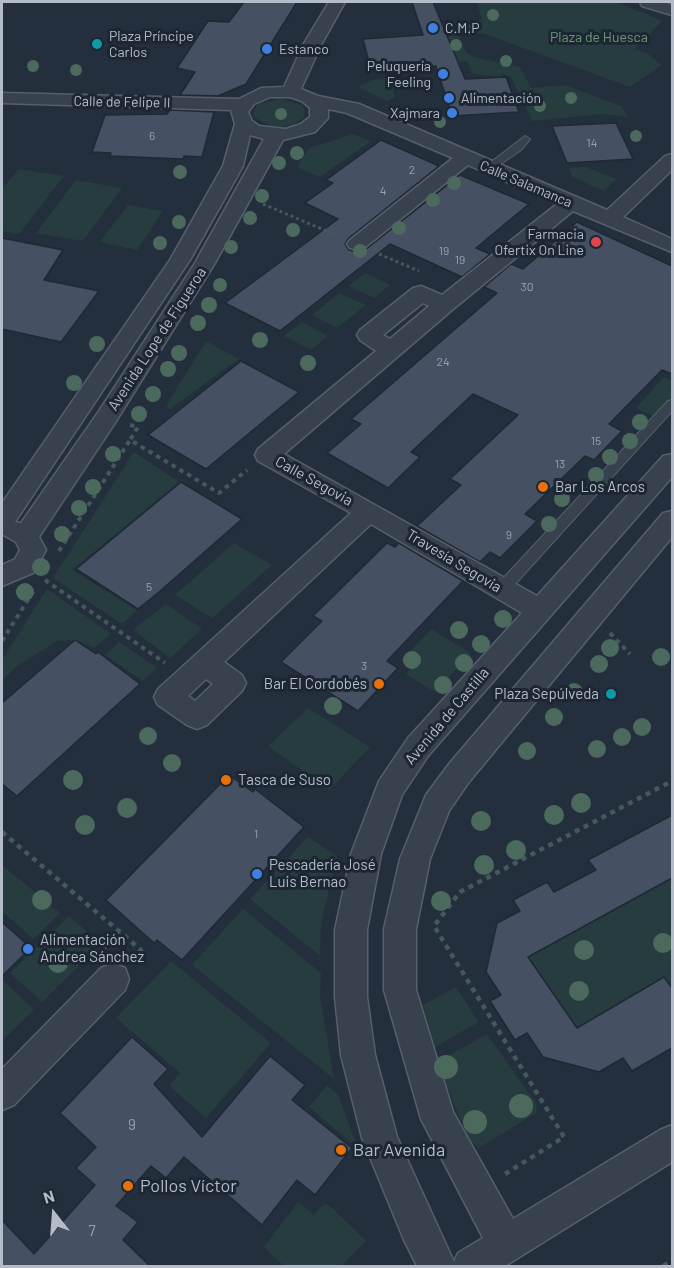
<!DOCTYPE html>
<html>
<head>
<meta charset="utf-8">
<style>
  body { margin:0 }
  #map { position:relative; width:674px; height:1268px; overflow:hidden; background:#242f3e; font-family:Barlow,sans-serif }
  canvas { display:block }
  .frame { position:absolute; inset:0; border:3px solid #b4bcc9; pointer-events:none }
  .north { position:absolute; left:24px; top:1184px; width:60px; height:60px; -webkit-text-stroke:4px #1d2633; paint-order:stroke; rotate:343deg; font-size:16px; font-weight:700; line-height:24px; text-align:center; color:#b4bcc9 }
  .north::after { content:''; display:block; margin:auto; width:21px; height:27px; background:#b4bcc9; clip-path:polygon(50% 0,100% 100%,50% 72%,0 100%) }
</style>
</head>
<body>
<div id="map">
<canvas width="674" height="1268"></canvas>
<div class="frame"></div>
<div class="north">N</div>
</div>
<script>
const g = document.querySelector('canvas').getContext('2d');
g.lineJoin = 'round';
function fill(path, color) {
  g.fillStyle = color;
  g.fill(path, 'evenodd');
}
function shape(rows) {
  const path = new Path2D();
  for (const r of rows) {
    path.moveTo(r[0], r[1]);
    for (let i = 2; i < r.length; i += 2) path.lineTo(r[i], r[i + 1]);
  }
  return path;
}
function strokePath(path, color, width, dash) {
  g.strokeStyle = color;
  g.lineWidth = width;
  g.lineCap = dash ? 'butt' : 'round';
  g.setLineDash(dash || []);
  g.stroke(path);
}
function write(font, color, halo, rows, align = 'center') {
  g.font = font + ' Barlow,sans-serif';
  g.lineWidth = 6;
  g.setLineDash([]);
  g.textBaseline = 'middle';
  g.strokeStyle = halo;
  g.fillStyle = color;
  for (const [text, x, y, turn = 0] of rows) {
    g.save();
    g.translate(x, y);
    g.rotate((+turn || 0) * Math.PI / 180);
    g.textAlign = isNaN(turn) ? turn : align;
    if (halo) g.strokeText(text, 0, 0);
    g.fillText(text, 0, 0);
    g.restore();
  }
}
const green = shape([
  [477,2,617,2,662,21,635,49,648,54,662,65,630,87,482,33,458,35,466,52,474,57,520,67,531,88,565,85,621,106,628,117,602,114,532,121,511,77,501,74,502,77,473,74,467,61,441,63,438,23,482,20],
  [390,78,395,97,387,101,358,87,372,80],
  [281,99,301,105,304,109,304,118,293,125,275,127,255,118,253,113,258,104],
  [353,134,371,141,320,177,297,167,309,148],
  [586,167,616,179,604,191,572,177,569,168],
  [19,169,64,176,19,234,2,231,2,189],
  [76,180,122,188,83,241,36,233],
  [128,205,163,211,137,250,100,242],
  [365,273,390,285,374,298,348,286],
  [339,293,366,305,337,328,312,315],
  [302,322,328,336,311,350,284,336],
  [206,341,239,359,170,409,166,406],
  [664,377,672,381,672,397,655,417,636,408],
  [134,452,179,482,72,570,137,610,122,624,53,578],
  [234,543,272,565,212,618,175,595],
  [47,589,111,634,94,648,76,640,57,641,16,667,2,681,2,660],
  [166,604,202,629,170,658,133,630],
  [431,629,471,653,435,692,406,674,411,668,401,661],
  [119,642,157,668,143,681,105,655],
  [308,708,370,747,329,790,268,746],
  [308,837,337,856,321,924,320,956,250,899],
  [2,865,60,913,33,939,2,911],
  [661,878,665,882,672,878,672,980,668,983,664,977,596,1017,589,1028,586,1023,577,1027,541,975,529,968,534,965,529,957,537,953,533,948,543,942,547,947,615,910,612,904,621,899,625,904,656,887],
  [243,909,321,973,320,995,334,1079,192,965],
  [69,916,101,944,42,1002,10,973],
  [171,961,271,1043,206,1118,169,1086,180,1073,116,1018],
  [3,980,34,1010,2,1041,2,981],
  [456,987,479,1022,435,1047,423,1005],
  [487,1034,537,1105,536,1113,479,1148,469,1140,437,1062],
  [327,1085,338,1095,356,1143,354,1145,309,1107],
  [298,1202,314,1215,322,1205,328,1204,366,1241,341,1266,284,1266,264,1247]
]);
const building = shape([
  [244,2,297,2,246,84,218,96,180,95,195,72,177,68,208,21,229,22,244,2],
  [412,2,433,2,465,79,506,77,519,112,452,116,436,66,371,70,363,39,423,35,412,2],
  [170,110,214,112,202,157,184,156,183,159,110,156,111,153,92,152,105,115,167,114,170,110],
  [616,123,633,159,567,163,552,126,616,123],
  [381,140,439,166,349,238,345,244,349,250,358,252,365,250,460,175,529,204,476,248,490,254,462,277,390,244,280,331,225,303,338,219,305,203,333,183,326,180,381,140],
  [577,222,672,266,672,374,662,370,609,424,622,431,594,460,585,456,525,514,537,521,500,558,490,552,480,562,417,526,461,485,450,479,518,415,473,394,411,452,420,457,388,488,327,453,361,424,351,419,497,293,484,287,511,264,523,269,577,222],
  [2,238,63,250,44,280,99,291,61,342,2,329,2,238],
  [241,361,299,392,206,469,148,435,241,361],
  [181,482,242,519,159,592,138,609,76,569,181,482],
  [387,543,395,547,399,543,463,581,387,661,398,668,358,711,281,662,322,621,313,616,387,543],
  [75,640,96,654,98,652,140,684,17,796,2,784,2,703,75,640],
  [229,775,253,792,255,789,304,827,182,960,157,940,154,943,106,900,229,775],
  [672,815,672,878,528,957,577,1028,664,977,672,988,672,1048,632,1071,623,1058,599,1072,543,1057,527,1033,515,1040,490,1001,501,995,486,972,497,923,520,911,513,900,547,882,554,892,596,870,588,860,672,815],
  [2,922,31,948,2,976,2,922],
  [132,1037,168,1069,154,1084,202,1137,270,1056,305,1085,292,1100,352,1148,315,1195,297,1180,262,1225,184,1157,166,1178,151,1166,116,1206,138,1222,123,1240,150,1266,2,1266,2,1220,34,1254,95,1185,76,1168,96,1147,60,1113,132,1037]
]);
const pathFar2 = shape([
  [263,204,336,235],
  [379,254,419,271]
]);
const pathFar1 = shape([
  [130,425,138,427,130,440,219,493,247,470],
  [59,551,130,440],
  [45,580,165,663],
  [610,633,630,654],
  [2,641,34,590]
]);
const path = shape([
  [2,832,141,950,133,959],
  [104,948,120,933],
  [505,1174,564,1137,434,926,460,892,672,781],
  [663,1266,672,1261]
]);
const lane = shape([
  [525,136,530,139,521,150,492,170,486,170,486,166,525,136],
  [672,400,672,411,507,593,497,593,495,589,497,585,668,401,672,400]
]);
const street = shape([
  [329,2,345,2,321,45,301,89,318,96,359,104,607,210,665,156,672,154,672,170,623,217,672,239,672,252,573,211,452,310,284,454,537,596,663,456,672,454,672,477,428,756,402,795,381,854,367,930,367,997,375,1055,397,1137,454,1262,458,1253,483,1238,421,1119,384,990,384,929,400,859,426,795,449,764,663,513,672,511,672,537,469,782,449,811,430,859,416,929,416,990,453,1112,513,1219,660,1130,672,1125,672,1162,505,1266,417,1266,404,1240,362,1138,341,1055,335,997,335,930,351,854,379,781,408,738,522,613,371,524,224,662,242,675,246,683,242,691,207,725,197,729,187,725,158,705,154,697,158,689,351,513,258,461,255,455,258,449,376,351,360,340,357,335,360,330,413,288,421,286,442,295,557,204,468,165,364,248,357,250,350,248,347,244,350,240,453,158,347,113,328,109,328,118,315,132,283,140,215,263,115,423,39,537,46,550,33,573,2,586,2,565,15,559,20,550,16,542,2,534,2,503,170,260,223,166,235,124,231,110,2,103,2,93,239,99,261,88,284,87,303,45,329,2],
  [270,97,290,97,302,101,310,108,310,117,301,124,286,129,259,126,252,121,248,112,254,104,270,97],
  [250,135,264,139,195,263,99,411,21,523,15,522,190,260,243,166,250,135],
  [423,303,429,306,390,339,383,335,423,303],
  [206,679,213,684,195,701,188,696,206,679],
  [640,2,663,2,672,5,672,15,642,6,640,2],
  [113,963,125,968,129,979,125,990,14,1105,2,1110,2,1069,101,968,113,963]
]);
const trees = [
  [493,15,6],
  [471,30,6],
  [456,45,6],
  [506,61,6],
  [33,66,6],
  [76,70,6],
  [571,98,6],
  [540,106,6],
  [281,114,6],
  [440,122,6],
  [636,136,6],
  [297,153,7],
  [279,163,7],
  [180,172,7],
  [454,183,7],
  [262,196,7],
  [433,200,7],
  [250,218,7],
  [179,222,7],
  [399,228,7],
  [293,230,7],
  [160,243,7],
  [231,247,7],
  [360,251,7],
  [220,285,7],
  [209,305,8],
  [198,323,8],
  [260,340,8],
  [97,344,8],
  [179,353,8],
  [308,363,8],
  [168,369,8],
  [74,383,8],
  [153,394,8],
  [139,414,8],
  [640,422,8],
  [630,441,8],
  [113,454,8],
  [610,457,8],
  [596,475,8],
  [93,487,8],
  [562,499,8],
  [79,508,8],
  [549,524,8],
  [62,534,8],
  [41,567,9],
  [25,592,9],
  [503,619,9],
  [459,630,9],
  [481,644,9],
  [610,648,9],
  [661,657,9],
  [412,660,9],
  [464,663,9],
  [599,664,9],
  [443,685,9],
  [574,692,9],
  [333,706,9],
  [554,717,9],
  [642,727,9],
  [148,736,9],
  [622,737,9],
  [597,749,9],
  [527,751,9],
  [172,763,9],
  [73,780,10],
  [581,803,10],
  [127,808,10],
  [554,815,10],
  [481,821,10],
  [85,825,10],
  [516,850,10],
  [484,865,10],
  [42,900,10],
  [441,901,10],
  [663,943,10],
  [584,950,10],
  [58,963,10],
  [579,991,10],
  [446,1067,12],
  [521,1106,12],
  [475,1122,12]
];
const markers = [
  [433,28,6,"#3f7fe0"],
  [97,44,6,"#0f9aa8"],
  [267,49,6,"#3f7fe0"],
  [443,74,6,"#3f7fe0"],
  [449,98,6,"#3f7fe0"],
  [452,113,6,"#3f7fe0"],
  [596,242,6,"#e0444e"],
  [543,487,6,"#e8710a"],
  [379,684,6,"#e8710a"],
  [611,694,6,"#0f9aa8"],
  [226,780,6,"#e8710a"],
  [257,874,6,"#3f7fe0"],
  [28,949,6,"#3f7fe0"],
  [341,1150,6,"#e8710a"],
  [128,1186,6,"#e8710a"]
];
const numberNames = [
  ["6",152,136],
  ["14",592,143],
  ["2",412,170],
  ["4",383,191],
  ["19",444,251],
  ["19",460,260],
  ["30",527,287],
  ["24",443,362],
  ["15",596,441],
  ["13",560,464],
  ["9",509,535],
  ["5",149,587],
  ["3",364,666],
  ["1",256,834]
];
const farPoinames = [
  ["C.M.P",445,28],
  ["Plaza Príncipe",109,36],
  ["Carlos",109,52],
  ["Estanco",279,49],
  ["Peluquería",431,66,"right"],
  ["Feeling",431,82,"right"],
  ["Alimentación",461,98],
  ["Xajmara",440,113,"right"],
  ["Farmacia",584,234,"right"],
  ["Ofertix On Line",584,250,"right"]
];
const farParknames = [
  ["Plaza de Huesca",599,37]
];
const farStreetnames = [
  ["Calle de Felipe II",122,102,1],
  ["Calle Salamanca",526,184,23]
];
const streetNames = [
  ["Avenida Lope de Figueroa",157,339,-57],
  ["Calle Segovia",314,481,29],
  ["Travesía Segovia",454,561,31],
  ["Avenida de Castilla",447,716,-50]
];
const poiNames = [
  ["Bar Los Arcos",555,487],
  ["Bar El Cordobés",367,684,"right"],
  ["Plaza Sepúlveda",599,694,"right"],
  ["Tasca de Suso",238,780],
  ["Pescadería José",269,865],
  ["Luis Bernao",269,882],
  ["Alimentación",40,940],
  ["Andrea Sánchez",40,957]
];
const nearNumbernames = [
  ["9",132,1125],
  ["7",92,1231]
];
const nearPoinames = [
  ["Bar Avenida",353,1150],
  ["Pollos Víctor",140,1186]
];
fill(green, '#263c3f');
fill(building, '#455162');
strokePath(building, '#1f2835', 1.5);
strokePath(lane, '#565f6c', 2);
strokePath(street, '#565f6c', 3);
strokePath(pathFar2, '#44595c', 3, [3, 3]);
strokePath(pathFar1, '#44595c', 4, [4.5, 4.5]);
strokePath(path, '#44595c', 4.5, [5, 5]);
fill(lane, '#38414e');
fill(street, '#38414e');
g.fillStyle = '#4b6a5d';
for (const [x, y, r] of trees) {
  g.beginPath();
  g.arc(x, y, r, 0, 2 * Math.PI);
  g.fill();
}
for (const [x, y, r, color] of markers) {
  const dot = new Path2D();
  dot.arc(x, y, r, 0, 2 * Math.PI);
  g.fillStyle = color;
  g.fill(dot);
  strokePath(dot, '#1d2633', 2);
}
write('12px', '#98a1af', null, numberNames);
write('14px', '#b4bcc9', '#1d2633', farPoinames, 'left');
write('14px', '#6b9a76', '#1d2633', farParknames);
write('14px', '#b4bcc9', '#1d2633', farStreetnames);
write('15px', '#b4bcc9', '#1d2633', streetNames);
write('15px', '#b4bcc9', '#1d2633', poiNames, 'left');
write('15px', '#98a1af', null, nearNumbernames);
write('18px', '#b4bcc9', '#1d2633', nearPoinames, 'left');
</script>
</body>
</html>
